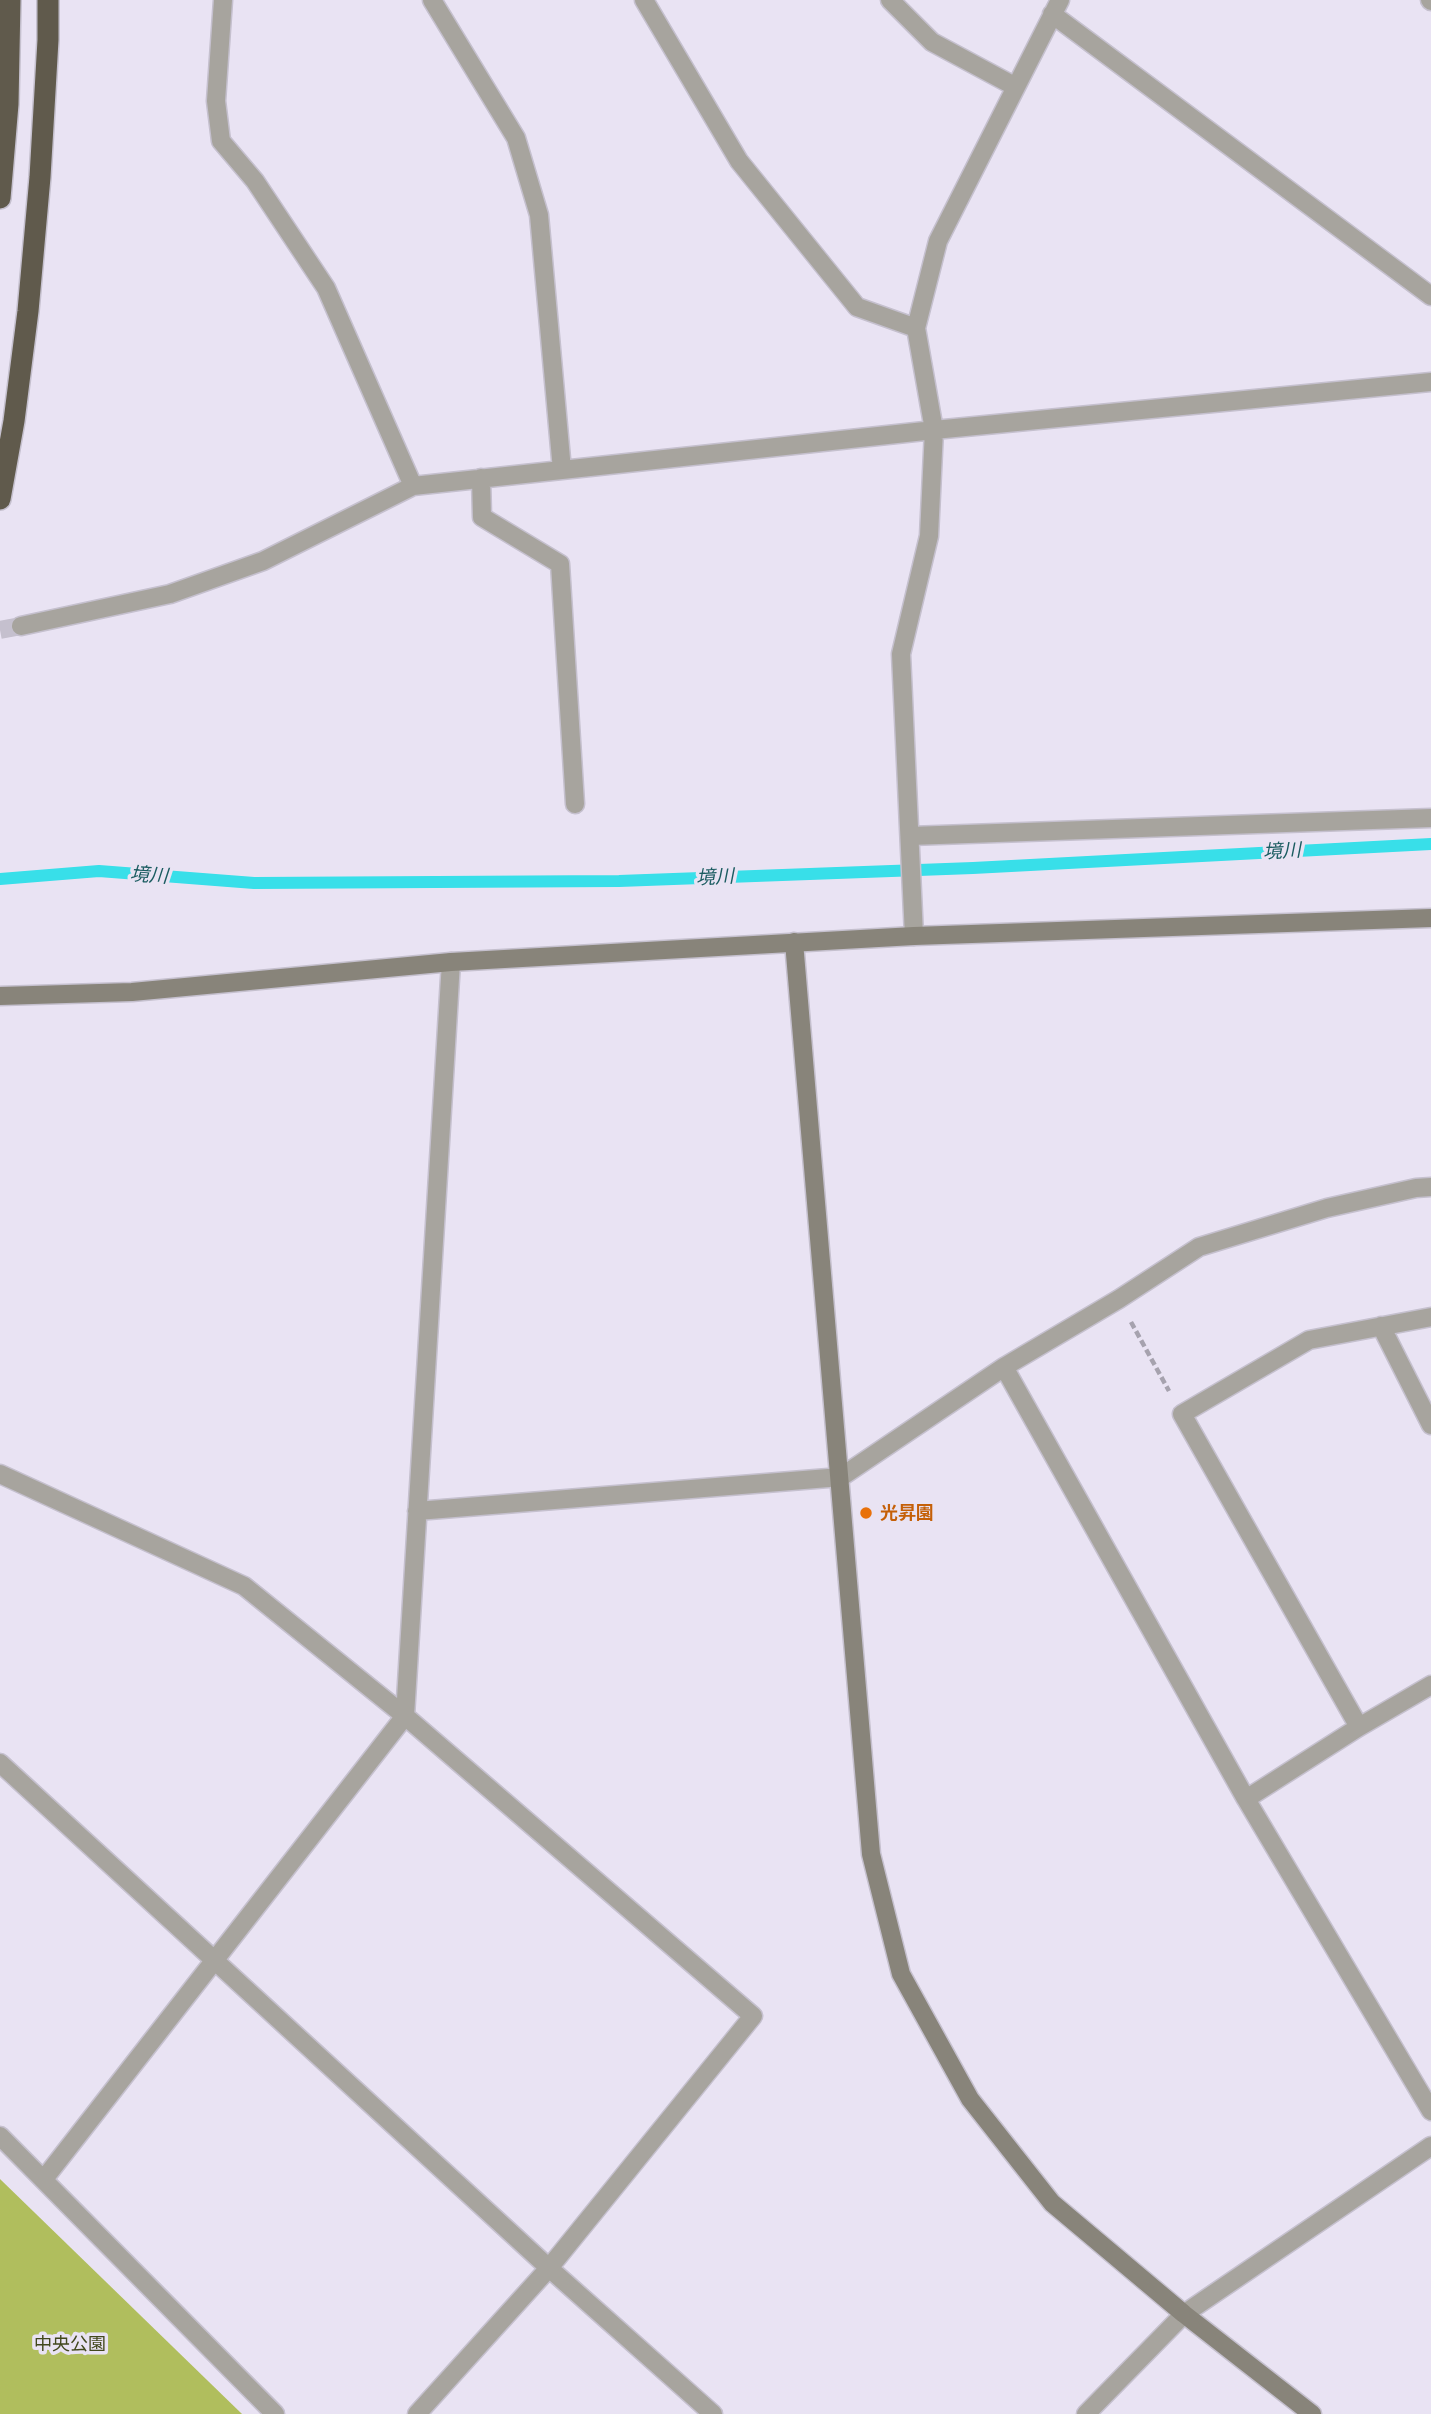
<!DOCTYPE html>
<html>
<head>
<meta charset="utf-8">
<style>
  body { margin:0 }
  canvas { display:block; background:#e9e3f3 }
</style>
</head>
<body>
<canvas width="1431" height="2414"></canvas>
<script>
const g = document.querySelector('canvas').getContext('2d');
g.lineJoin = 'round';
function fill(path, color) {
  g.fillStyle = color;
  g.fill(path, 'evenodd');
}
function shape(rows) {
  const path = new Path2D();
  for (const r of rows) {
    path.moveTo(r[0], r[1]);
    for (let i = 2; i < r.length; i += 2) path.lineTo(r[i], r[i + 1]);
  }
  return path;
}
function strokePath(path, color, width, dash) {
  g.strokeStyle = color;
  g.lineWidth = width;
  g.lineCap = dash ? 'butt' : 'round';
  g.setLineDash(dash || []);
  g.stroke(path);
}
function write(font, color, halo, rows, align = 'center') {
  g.font = font + ' Ubuntu,"Noto Sans JP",sans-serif';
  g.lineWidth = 7;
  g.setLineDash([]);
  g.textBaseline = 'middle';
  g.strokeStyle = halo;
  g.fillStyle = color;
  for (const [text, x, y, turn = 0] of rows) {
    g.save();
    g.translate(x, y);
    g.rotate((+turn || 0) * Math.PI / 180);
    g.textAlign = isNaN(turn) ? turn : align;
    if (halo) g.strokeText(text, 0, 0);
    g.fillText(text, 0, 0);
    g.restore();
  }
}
const green = shape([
  [0,2179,242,2414,0,2414]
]);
const stream = shape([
  [0,879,99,871,254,883,619,881,973,868,1431,844]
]);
const streetTunnel = shape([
  [0,630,21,626]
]);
const path = shape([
  [1131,1322,1169,1391]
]);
const street = shape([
  [223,0,216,101,221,141,255,181,326,288,413,486],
  [432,0,516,138,539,215,562,470],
  [644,0,739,161,857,307,916,328],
  [890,0,932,42,1016,87],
  [1430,0,1431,1],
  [1052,14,1431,296],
  [481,478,482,517,560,564,575,804],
  [21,626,170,594,263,561,413,486,934,430,1431,382],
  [910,836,1431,818],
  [914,936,901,654,929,536,934,430,916,328,938,241,1060,0],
  [1381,1326,1431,1425],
  [1004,1367,1246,1799,1431,2111],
  [0,1474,244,1586,405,1716,753,2016,549,2268,417,2414],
  [417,1511,841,1477,1004,1367,1119,1299,1199,1247,1327,1208,1416,1188,1431,1187],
  [1359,1727,1182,1414,1309,1340,1431,1317],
  [0,1763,549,2268,713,2414],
  [1246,1799,1359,1727,1431,1685],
  [0,2136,275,2414],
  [44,2179,405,1716,451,962],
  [1086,2414,1184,2314,1431,2146]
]);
const secondary = shape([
  [794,942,871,1854,901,1974,970,2099,1052,2203,1184,2314,1312,2414],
  [0,996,132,992,451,962,914,936,1431,918]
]);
const highway = shape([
  [0,198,8,104,10,0],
  [0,499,14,421,28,311,40,177,48,40,48,0]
]);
const markers = [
  [866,1513,7,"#e8710a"]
];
const foodNames = [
  ["光昇園",880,1513]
];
const parkNames = [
  ["中央公園",70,2344]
];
const waterNames = [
  ["境川",1282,851,-3],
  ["境川",149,875,4],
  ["境川",715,877,-3]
];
fill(green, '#b0be5d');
strokePath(stream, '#38dfe9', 12);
strokePath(streetTunnel, '#c5c0ce', 18, [18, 9]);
strokePath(street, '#c5c0ce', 21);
strokePath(secondary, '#c5c0ce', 21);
strokePath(highway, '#c5c0ce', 24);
strokePath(path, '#a6a2ae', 4.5, [7, 3.5]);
strokePath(street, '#a7a49e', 18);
strokePath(secondary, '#88847a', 18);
strokePath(highway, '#605a4c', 21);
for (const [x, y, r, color] of markers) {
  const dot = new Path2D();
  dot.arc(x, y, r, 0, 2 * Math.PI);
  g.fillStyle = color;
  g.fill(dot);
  strokePath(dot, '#e9e3f3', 2.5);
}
write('bold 18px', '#c56008', '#e9e3f3', foodNames, 'left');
write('18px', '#42481d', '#e9e3f3', parkNames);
write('italic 19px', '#1b5c61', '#e9e3f3', waterNames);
</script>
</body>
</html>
